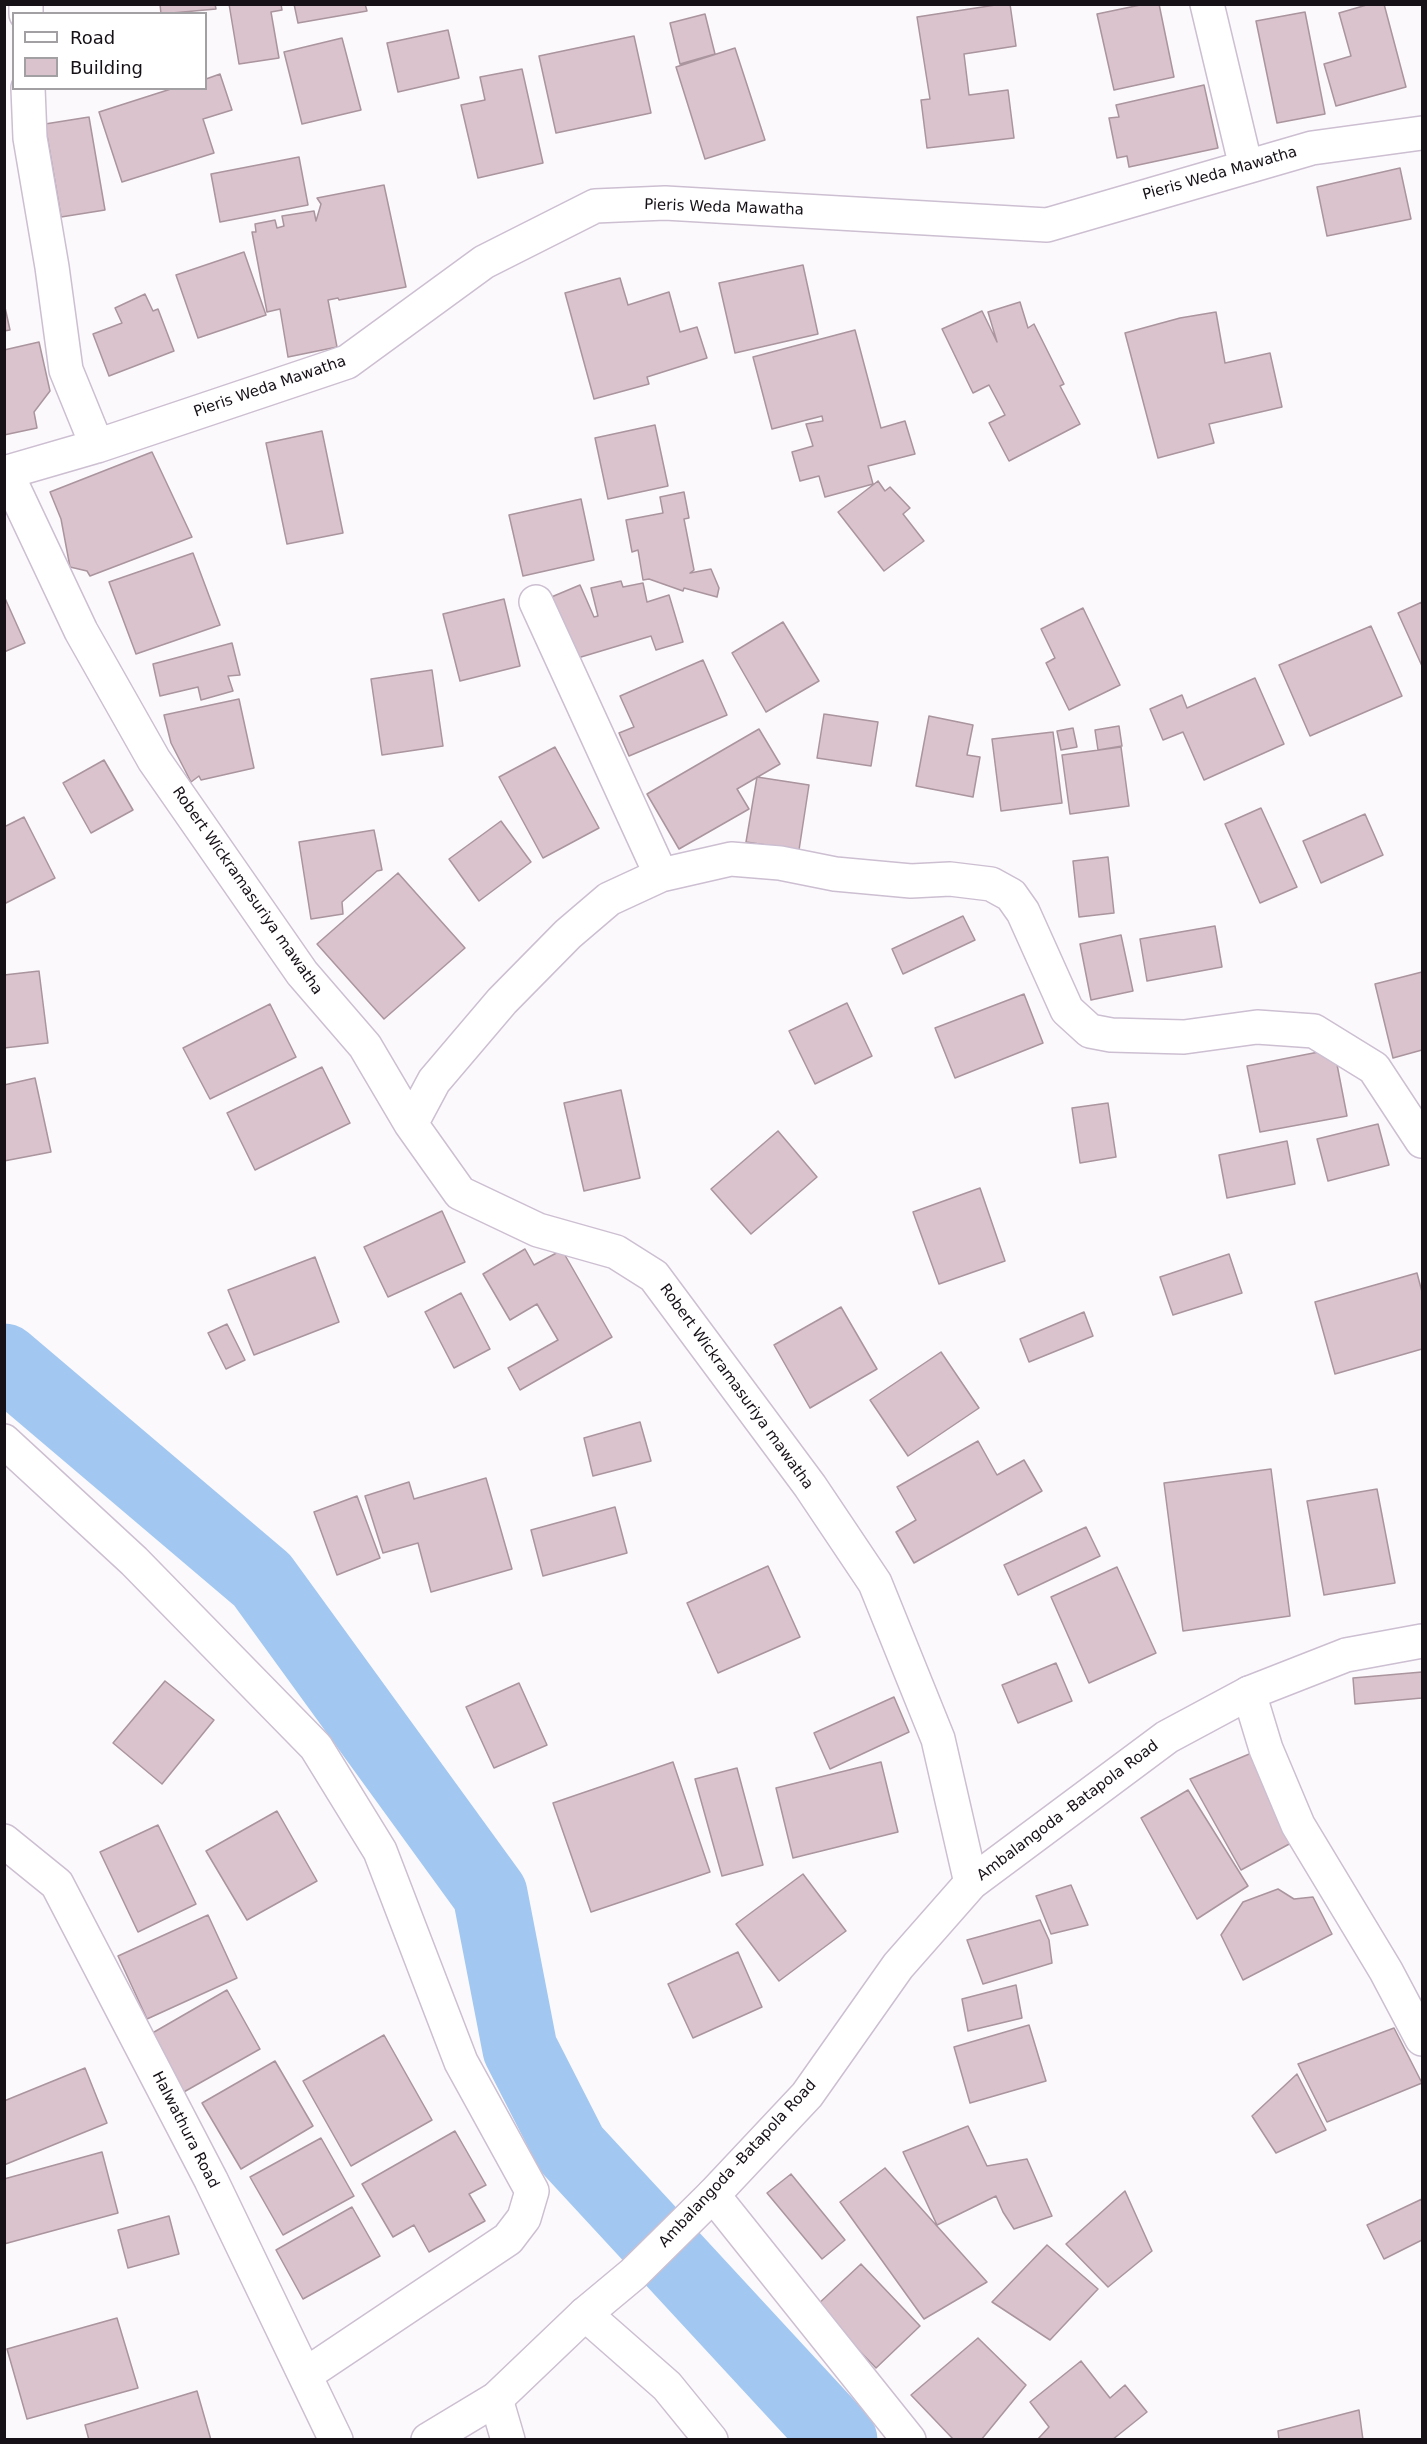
<!DOCTYPE html>
<html>
<head>
<meta charset="utf-8">
<style>
  body { margin:0 }
  #map { position:relative; width:1427px; height:2444px; overflow:hidden; background:#fcf9fd; font-family:"DejaVu Sans",sans-serif }
  canvas { display:block }
  .frame { position:absolute; inset:0; border:6px solid #161117; pointer-events:none }
  .legend { position:absolute; left:12px; top:12px; width:195px; height:78px; box-sizing:border-box; background:#fff; border:2px solid #a2a0a2; margin:0; padding:8px 10px; list-style:none; font-size:18px; color:#161117 }
  .legend li { display:flex; align-items:center; gap:12px; height:30px }
  .legend b { width:30px; border:2px solid #a2a0a2 }
</style>
</head>
<body>
<div id="map">
<canvas width="1427" height="2444"></canvas>
<div class="frame"></div>
<ul class="legend">
<li><b style="height:8px;background:#fff"></b>Road</li>
<li><b style="height:16px;background:#dac3cc"></b>Building</li>
</ul>
</div>
<script>
const g = document.querySelector('canvas').getContext('2d');
g.lineJoin = 'round';
function shape(rows) {
  const path = new Path2D();
  for (const r of rows) {
    path.moveTo(r[0], r[1]);
    for (let i = 2; i < r.length; i += 2) path.lineTo(r[i], r[i + 1]);
  }
  return path;
}
function strokePath(path, color, width, dash) {
  g.strokeStyle = color;
  g.lineWidth = width;
  g.lineCap = dash ? 'butt' : 'round';
  g.setLineDash(dash || []);
  g.stroke(path);
}
function fill(path, color) {
  g.fillStyle = color;
  g.fill(path, 'evenodd');
}
function write(font, color, halo, rows, align = 'center') {
  g.font = font + ' "DejaVu Sans",sans-serif';
  g.lineWidth = 5;
  g.setLineDash([]);
  g.textBaseline = 'middle';
  g.strokeStyle = halo;
  g.fillStyle = color;
  for (const [text, x, y, turn = 0] of rows) {
    g.save();
    g.translate(x, y);
    g.rotate((+turn || 0) * Math.PI / 180);
    g.textAlign = isNaN(turn) ? turn : align;
    if (halo) g.strokeText(text, 0, 0);
    g.fillText(text, 0, 0);
    g.restore();
  }
}
const river = shape([
  [4,1361,262,1580,490,1894,520,2049,571,2149,840,2440]
]);
const building = shape([
  [160,4,215,4,216,9,161,14,160,4],
  [229,4,281,4,282,10,271,12,279,58,239,64,229,4],
  [294,4,365,4,367,11,298,23,294,4],
  [1002,4,1010,4,1016,46,964,54,969,95,1008,90,1014,138,927,148,921,100,930,99,917,17,1002,4],
  [1145,4,1159,4,1174,77,1114,90,1097,14,1145,4],
  [1370,4,1384,4,1406,87,1336,106,1324,64,1351,56,1339,13,1370,4],
  [1305,12,1325,114,1277,123,1256,21,1305,12],
  [705,14,715,54,680,64,670,23,705,14],
  [448,30,459,78,398,92,387,43,448,30],
  [634,36,651,113,556,133,539,56,634,36],
  [342,38,361,110,302,124,284,52,342,38],
  [735,48,765,140,705,159,676,67,735,48],
  [522,69,543,163,478,178,461,105,485,100,480,77,522,69],
  [220,74,232,110,203,119,214,153,122,182,99,112,174,88,206,88,206,79,220,74],
  [1204,85,1218,148,1129,167,1127,156,1117,158,1109,118,1119,117,1116,105,1204,85],
  [89,117,105,210,61,217,45,124,89,117],
  [299,157,308,205,220,222,211,174,299,157],
  [1400,168,1411,219,1327,236,1317,187,1400,168],
  [384,185,406,287,339,300,338,298,328,300,337,347,288,357,280,309,267,312,252,232,256,232,255,224,275,220,277,228,284,226,282,216,314,211,316,221,321,204,317,198,384,185],
  [244,252,266,315,198,338,176,275,244,252],
  [803,265,818,334,735,353,719,283,803,265],
  [620,278,628,305,669,292,680,332,697,327,707,358,647,377,649,384,594,399,565,293,620,278],
  [145,294,153,311,158,309,174,351,109,376,93,334,122,323,115,308,145,294],
  [1020,302,1028,328,1034,324,1064,384,1060,386,1080,424,1009,461,989,423,1005,415,989,385,973,393,942,329,982,311,997,342,988,312,1020,302],
  [4,303,10,330,4,331,4,303],
  [1216,312,1225,363,1270,353,1282,407,1209,424,1214,443,1158,458,1125,333,1180,318,1216,312],
  [855,330,881,428,905,421,915,454,868,466,873,484,825,497,819,476,800,481,792,452,813,446,806,424,823,421,822,416,772,429,753,357,855,330],
  [39,342,50,391,34,412,37,428,4,435,4,350,39,342],
  [655,425,668,486,608,499,595,438,655,425],
  [322,431,343,533,287,544,266,443,322,431],
  [152,452,192,537,90,576,87,571,70,567,61,519,50,492,152,452],
  [878,481,885,491,890,487,910,508,903,514,924,541,884,571,838,512,878,481],
  [684,492,689,518,684,519,694,570,690,573,711,569,719,588,717,597,684,588,683,591,649,579,643,580,638,550,632,552,626,520,663,513,660,497,684,492],
  [581,499,594,560,523,576,509,515,581,499],
  [193,553,220,625,136,654,109,582,193,553],
  [621,581,623,587,643,583,647,602,669,595,683,642,656,650,651,636,571,660,549,598,580,585,594,617,598,616,591,588,621,581],
  [4,596,25,643,4,652,4,596],
  [504,599,520,666,460,681,443,614,504,599],
  [1422,602,1422,666,1398,613,1422,602],
  [1083,608,1120,685,1069,710,1046,663,1055,658,1041,629,1083,608],
  [783,622,819,681,766,712,732,653,783,622],
  [1371,626,1402,696,1310,736,1279,665,1371,626],
  [232,643,240,675,228,676,233,691,201,700,198,687,160,696,153,664,232,643],
  [703,660,727,715,629,756,619,733,634,727,620,696,703,660],
  [432,670,443,746,382,755,371,679,432,670],
  [1255,678,1284,744,1204,780,1183,732,1163,740,1150,709,1182,695,1187,708,1255,678],
  [239,699,254,768,201,780,199,776,191,782,171,743,164,715,239,699],
  [824,714,878,722,871,766,817,758,824,714],
  [929,716,973,725,967,755,980,757,973,797,916,786,929,716],
  [1119,726,1122,746,1098,750,1095,730,1119,726],
  [1073,728,1077,747,1061,750,1057,731,1073,728],
  [759,729,780,764,737,789,749,809,679,849,647,794,759,729],
  [1053,732,1062,803,1001,811,992,739,1053,732],
  [555,747,599,828,543,858,499,777,555,747],
  [1121,747,1129,806,1070,814,1062,755,1121,747],
  [104,760,133,810,91,833,63,783,104,760],
  [757,777,809,785,799,850,746,842,757,777],
  [1261,808,1297,887,1260,903,1225,824,1261,808],
  [1365,814,1383,855,1321,883,1303,841,1365,814],
  [24,817,55,878,4,904,4,827,24,817],
  [501,821,531,862,479,901,449,859,501,821],
  [374,830,382,870,377,871,342,902,343,914,311,919,299,842,374,830],
  [1108,857,1114,913,1079,917,1073,861,1108,857],
  [398,873,465,948,384,1019,317,944,398,873],
  [963,916,975,940,903,974,892,949,963,916],
  [1215,926,1222,967,1147,981,1140,939,1215,926],
  [1121,935,1133,991,1091,1000,1080,944,1121,935],
  [39,971,48,1043,4,1048,4,975,39,971],
  [1422,972,1422,1050,1393,1058,1375,984,1422,972],
  [1024,994,1043,1043,955,1078,935,1028,1024,994],
  [847,1003,872,1056,815,1084,789,1031,847,1003],
  [270,1004,296,1057,210,1099,183,1048,270,1004],
  [1334,1049,1347,1116,1260,1132,1247,1066,1334,1049],
  [322,1067,350,1123,255,1170,227,1113,322,1067],
  [35,1078,51,1152,4,1161,4,1085,35,1078],
  [621,1090,640,1178,584,1191,564,1103,621,1090],
  [1108,1103,1116,1157,1080,1163,1072,1108,1108,1103],
  [1378,1124,1389,1165,1328,1181,1317,1139,1378,1124],
  [778,1131,817,1177,751,1234,711,1189,778,1131],
  [1287,1141,1295,1184,1227,1198,1219,1155,1287,1141],
  [980,1188,1005,1261,939,1284,913,1212,980,1188],
  [442,1211,465,1262,388,1297,364,1247,442,1211],
  [525,1249,534,1265,562,1250,612,1337,520,1390,508,1368,558,1340,537,1304,510,1320,483,1274,525,1249],
  [1229,1254,1242,1293,1173,1315,1160,1277,1229,1254],
  [315,1257,339,1322,254,1355,228,1290,315,1257],
  [1417,1273,1422,1292,1422,1349,1335,1374,1315,1302,1417,1273],
  [461,1293,490,1349,454,1368,425,1312,461,1293],
  [841,1307,877,1369,810,1408,774,1345,841,1307],
  [1084,1312,1093,1336,1029,1362,1020,1339,1084,1312],
  [227,1324,245,1360,226,1369,208,1333,227,1324],
  [941,1352,979,1408,908,1456,870,1400,941,1352],
  [640,1422,651,1461,593,1476,584,1438,640,1422],
  [978,1441,997,1475,1024,1460,1042,1491,914,1563,896,1532,916,1520,897,1487,978,1441],
  [1271,1469,1290,1616,1183,1631,1164,1483,1271,1469],
  [486,1478,512,1569,431,1592,418,1543,383,1553,365,1496,409,1482,414,1499,486,1478],
  [1377,1489,1395,1583,1324,1595,1307,1501,1377,1489],
  [357,1496,380,1558,337,1575,314,1512,357,1496],
  [615,1507,627,1553,543,1576,531,1530,615,1507],
  [1086,1527,1100,1556,1018,1595,1004,1565,1086,1527],
  [768,1566,800,1637,718,1673,687,1603,768,1566],
  [1117,1567,1156,1653,1089,1683,1051,1597,1117,1567],
  [1056,1663,1072,1701,1018,1723,1002,1685,1056,1663],
  [1422,1672,1422,1698,1355,1704,1353,1678,1422,1672],
  [165,1681,214,1720,162,1784,113,1743,165,1681],
  [519,1683,547,1745,494,1768,466,1707,519,1683],
  [894,1697,909,1732,830,1769,814,1733,894,1697],
  [1254,1752,1293,1842,1241,1870,1190,1779,1254,1752],
  [673,1762,710,1872,591,1912,553,1803,673,1762],
  [881,1762,898,1832,793,1858,776,1788,881,1762],
  [737,1768,763,1865,722,1876,695,1779,737,1768],
  [1188,1790,1248,1886,1197,1919,1141,1818,1188,1790],
  [277,1811,317,1881,247,1920,206,1851,277,1811],
  [158,1825,196,1904,138,1932,100,1852,158,1825],
  [803,1874,846,1931,779,1981,736,1924,803,1874],
  [1071,1885,1088,1925,1051,1934,1036,1896,1071,1885],
  [1278,1889,1294,1899,1313,1897,1332,1934,1243,1980,1221,1935,1243,1902,1278,1889],
  [208,1915,237,1978,147,2019,118,1956,208,1915],
  [1040,1920,1049,1940,1052,1963,983,1984,967,1940,1040,1920],
  [738,1952,762,2007,693,2038,668,1984,738,1952],
  [1016,1985,1022,2018,968,2031,962,1999,1016,1985],
  [227,1990,260,2049,182,2093,149,2035,227,1990],
  [1029,2025,1046,2081,970,2103,954,2047,1029,2025],
  [1394,2028,1422,2083,1327,2122,1298,2064,1394,2028],
  [384,2035,432,2120,351,2166,303,2081,384,2035],
  [275,2061,313,2126,241,2169,202,2103,275,2061],
  [85,2068,107,2123,4,2165,4,2101,85,2068],
  [1297,2074,1326,2130,1276,2153,1252,2116,1297,2074],
  [968,2126,987,2166,1027,2159,1052,2216,1014,2229,1003,2212,996,2196,937,2225,903,2152,968,2126],
  [455,2131,486,2185,469,2194,485,2221,429,2252,414,2225,393,2237,362,2184,455,2131],
  [321,2138,354,2196,283,2235,250,2177,321,2138],
  [102,2152,118,2213,4,2244,4,2179,102,2152],
  [885,2168,987,2282,924,2319,840,2202,885,2168],
  [791,2174,845,2240,822,2259,767,2193,791,2174],
  [1125,2191,1152,2251,1108,2287,1066,2244,1125,2191],
  [1422,2199,1422,2240,1384,2259,1367,2225,1422,2199],
  [352,2207,380,2256,303,2299,276,2250,352,2207],
  [169,2216,179,2254,128,2268,118,2230,169,2216],
  [1047,2245,1098,2289,1050,2340,992,2302,1047,2245],
  [861,2264,920,2326,876,2368,816,2306,861,2264],
  [117,2318,138,2388,27,2419,7,2349,117,2318],
  [978,2338,1026,2385,981,2440,954,2440,911,2395,978,2338],
  [1081,2361,1110,2398,1125,2385,1147,2412,1112,2440,1037,2440,1049,2427,1030,2402,1081,2361],
  [197,2391,211,2440,89,2440,85,2425,197,2391],
  [1359,2410,1363,2440,1279,2440,1278,2431,1359,2410]
]);
const minor = shape([
  [26,4,26,14],
  [1207,4,1246,167],
  [28,88,30,138,52,267,66,370,97,446],
  [6,472,81,631,154,760,302,973,365,1046,411,1124,460,1193,538,1230,616,1252,654,1276,810,1486,875,1583,938,1739,971,1883],
  [4,473,97,446,347,362,484,262,595,206,665,203,1047,225,1312,148,1422,133],
  [536,602,661,875],
  [411,1124,434,1081,502,1001,568,934,609,899,661,875,731,859,780,863,835,874,911,881,950,879,991,884,1011,895,1023,912,1067,1010,1090,1031,1111,1035,1184,1037,1257,1027,1314,1031,1374,1068,1422,1141],
  [4,1441,134,1561,316,1747,380,1851,461,2062,532,2191,524,2218,508,2239,305,2375],
  [1249,1693,1266,1749,1298,1825,1386,1971,1422,2039],
  [4,1841,57,1884,211,2180,336,2440],
  [713,2195,909,2440],
  [585,2314,667,2386,711,2440],
  [496,2399,508,2440]
]);
const major = shape([
  [428,2440,496,2399,585,2314,633,2274,713,2195,807,2095,898,1966,971,1883,1167,1737,1249,1693,1346,1655,1422,1641]
]);
const streetNames = [
  ["Pieris Weda Mawatha",1220,174,-16],
  ["Pieris Weda Mawatha",724,208,2],
  ["Pieris Weda Mawatha",270,387,-19],
  ["Robert Wickramasuriya mawatha",247,891,55],
  ["Robert Wickramasuriya mawatha",736,1387,54],
  ["Ambalangoda -Batapola Road",1068,1811,-37],
  ["Halwathura Road",185,2130,63],
  ["Ambalangoda -Batapola Road",738,2164,-47]
];
strokePath(river, '#a2c8f1', 75);
fill(building, '#dac3cc');
strokePath(building, '#aa949d', 1.5);
strokePath(minor, '#ccbfd1', 36);
strokePath(major, '#ccbfd1', 36);
strokePath(minor, '#fff', 33);
strokePath(major, '#fff', 33);
write('15px', '#161117', '#fff', streetNames);
</script>
</body>
</html>
